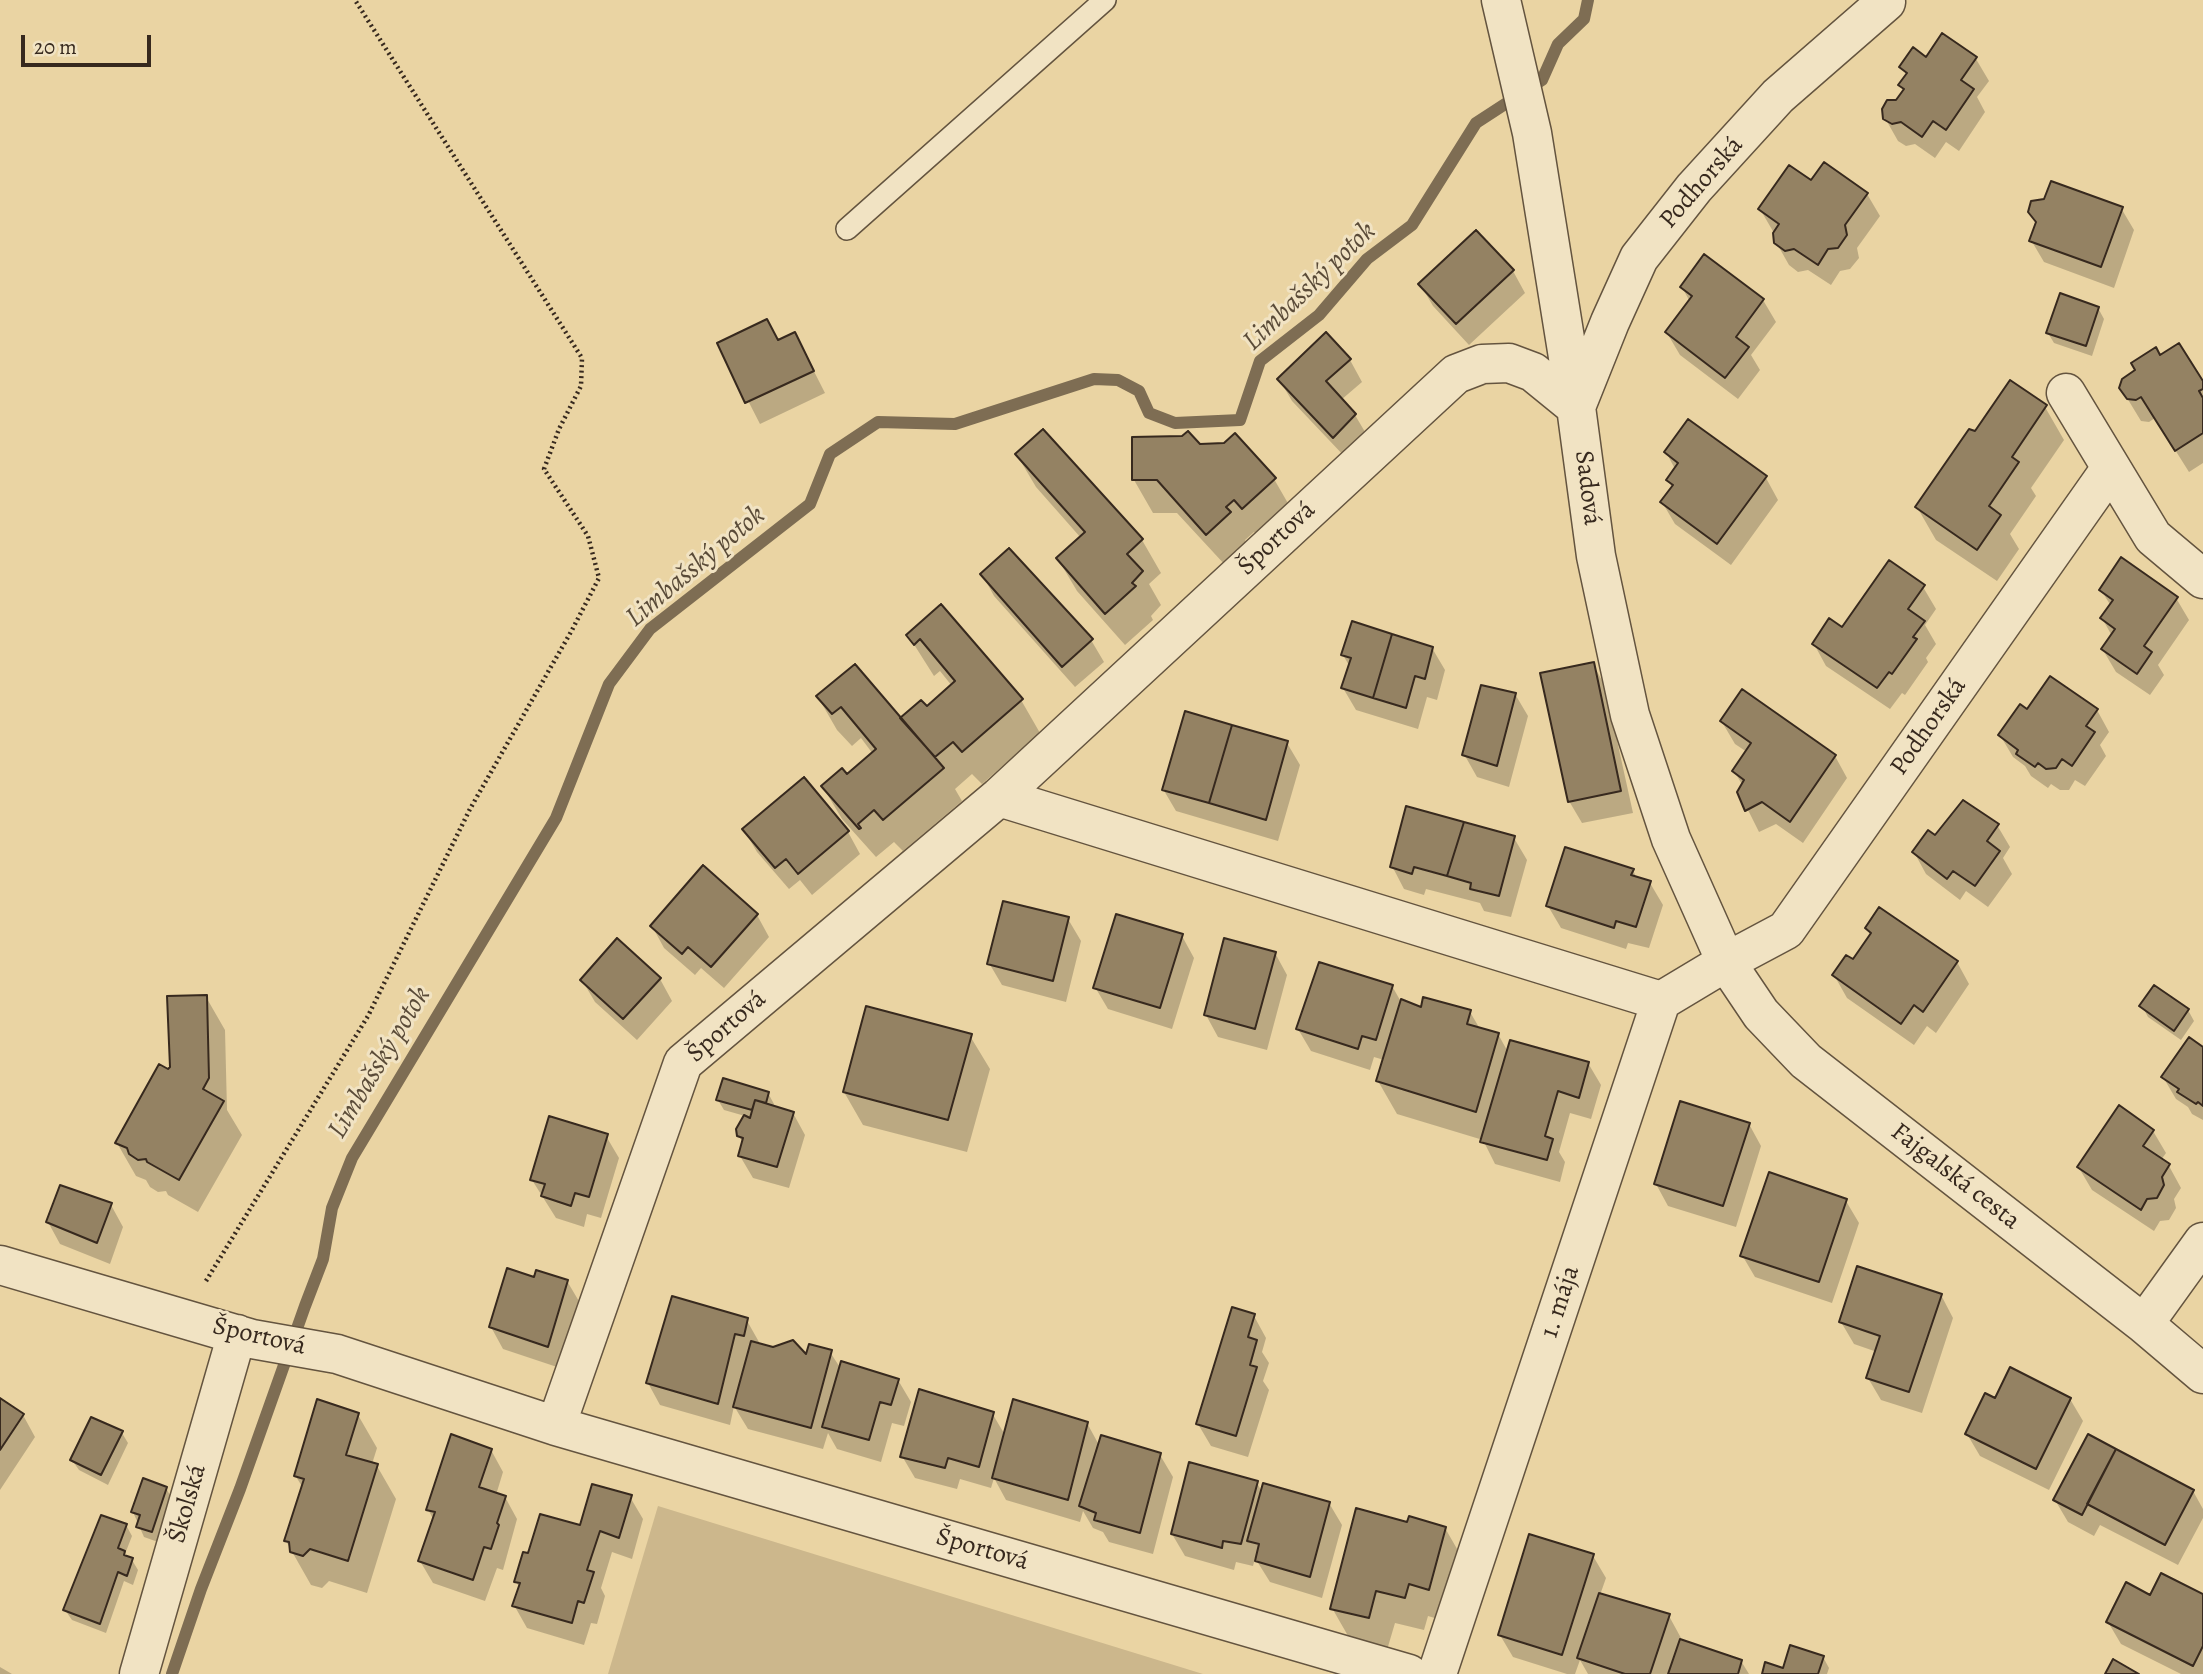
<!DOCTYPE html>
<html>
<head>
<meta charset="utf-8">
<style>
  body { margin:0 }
  #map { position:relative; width:2203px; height:1674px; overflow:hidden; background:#ead4a3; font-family:Alegreya,serif }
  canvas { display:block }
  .scale { position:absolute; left:21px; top:35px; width:130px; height:32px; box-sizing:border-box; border:4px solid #37291e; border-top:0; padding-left:9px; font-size:21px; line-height:24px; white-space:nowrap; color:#37291e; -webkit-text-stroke:5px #f1e3c3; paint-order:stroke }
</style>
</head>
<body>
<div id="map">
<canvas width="2203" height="1674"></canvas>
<div class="scale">20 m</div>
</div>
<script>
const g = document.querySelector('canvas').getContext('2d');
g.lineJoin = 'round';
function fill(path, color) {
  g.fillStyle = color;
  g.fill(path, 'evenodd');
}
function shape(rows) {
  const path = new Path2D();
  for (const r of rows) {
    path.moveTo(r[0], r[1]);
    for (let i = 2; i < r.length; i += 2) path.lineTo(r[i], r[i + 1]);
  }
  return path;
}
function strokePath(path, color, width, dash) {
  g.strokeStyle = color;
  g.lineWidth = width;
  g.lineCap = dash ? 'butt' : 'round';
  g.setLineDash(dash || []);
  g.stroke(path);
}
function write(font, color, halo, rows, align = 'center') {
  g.font = font + ' Alegreya,serif';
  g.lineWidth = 6;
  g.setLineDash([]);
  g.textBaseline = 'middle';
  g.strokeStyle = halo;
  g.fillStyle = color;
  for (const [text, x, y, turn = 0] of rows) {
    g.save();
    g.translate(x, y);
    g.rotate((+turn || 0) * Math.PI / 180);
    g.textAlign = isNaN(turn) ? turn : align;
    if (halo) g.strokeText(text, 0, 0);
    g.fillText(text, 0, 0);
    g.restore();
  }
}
const green = shape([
  [658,1506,1203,1674,608,1674]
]);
const shadow = shape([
  [1943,36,1976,59,1989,81,1977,97,1985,112,1959,151,1946,142,1935,158,1915,144,1906,146,1898,141,1885,118,1904,92,1900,85,1907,76,1902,67,1926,60],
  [1867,194,1880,216,1857,248,1859,258,1850,269,1840,271,1831,285,1808,270,1798,272,1789,265,1776,242,1774,233,1760,209],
  [2121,208,2134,230,2114,288,2044,262,2031,240,2037,225,2029,212],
  [1476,232,1513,271,1525,293,1469,345,1433,306,1420,284],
  [1682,287,1763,300,1776,322,1751,355,1760,370,1738,399,1680,355,1667,333,1690,302],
  [2098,308,2104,319,2092,356,2054,343,2048,333],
  [795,334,825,393,760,424,719,344,779,342],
  [2159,357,2203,384,2203,463,2189,472,2155,418,2149,422,2141,421,2121,388],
  [1350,360,1362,382,1341,400,1355,415,1368,437,1346,458,1292,401,1279,379],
  [2045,407,2064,440,2031,488,2036,496,2010,534,2019,549,1997,581,1936,540,1917,507,1975,433],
  [1043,431,1142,540,1161,573,1149,584,1161,605,1151,616,1153,620,1125,645,1077,591,1058,559,1081,538,1036,487,1017,455],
  [1183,438,1274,479,1293,512,1262,540,1254,532,1245,540,1248,546,1226,566,1177,513,1153,513,1134,480],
  [1666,452,1766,478,1778,500,1731,565,1675,524,1662,502,1672,488,1668,480,1675,469],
  [982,574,1091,640,1104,662,1075,687,994,596],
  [1923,587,1936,609,1925,625,1936,644,1926,658,1928,662,1905,695,1902,693,1890,709,1826,666,1814,644],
  [2101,590,2176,598,2189,620,2158,665,2164,675,2150,695,2116,672,2103,650,2112,636,2102,618,2111,606],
  [941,607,1021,700,1040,733,982,784,972,774,955,789,962,801,903,851,894,842,876,857,842,819,823,787,847,777,873,754,861,738,852,746,837,730,818,697,901,720,926,708,952,686,940,671,934,676,908,635],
  [1432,648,1445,670,1437,700,1427,697,1418,729,1356,710,1343,688,1350,667,1343,655],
  [1593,664,1605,686,1633,813,1582,823,1569,801],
  [1515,694,1528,716,1509,787,1477,777,1464,754],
  [2097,710,2109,732,2100,745,2106,756,2085,786,2075,780,2069,790,2060,790,2051,784,2048,788,2031,776,2025,766,2013,757,2000,735,2027,712],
  [1722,722,1835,756,1847,778,1803,843,1776,824,1759,832,1739,792,1743,786,1734,771,1747,752,1735,744],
  [1287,743,1300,765,1278,841,1176,811,1163,789],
  [1949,817,1997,825,2010,847,2003,858,2012,874,1988,907,1966,891,1960,900,1926,874,1914,852,1935,837],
  [744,830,848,832,860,854,812,895,800,880,789,889,757,852],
  [1514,838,1527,860,1511,917,1484,911,1480,903,1426,889,1424,895,1404,889,1392,866],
  [1633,870,1637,879,1650,883,1663,905,1649,948,1628,943,1626,949,1561,928,1548,906],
  [757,915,769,937,724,988,701,968,695,975,664,948,652,926],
  [1068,919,1081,941,1066,1002,1002,985,989,963],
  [1867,928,1957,962,1969,984,1936,1033,1927,1026,1914,1045,1847,998,1834,975,1854,962,1871,936],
  [1182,936,1194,958,1172,1029,1108,1009,1095,987],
  [1275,953,1287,975,1267,1050,1218,1037,1206,1015],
  [660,979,672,1001,637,1040,595,1002,582,980],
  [1392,986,1400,1000,1422,1009,1470,1012,1480,1029,1498,1034,1508,1052,1588,1063,1601,1085,1591,1119,1570,1113,1559,1152,1565,1162,1560,1182,1495,1164,1483,1140,1397,1114,1378,1081,1384,1060,1374,1057,1370,1070,1311,1051,1298,1029],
  [206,997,225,1030,227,1110,242,1135,198,1212,168,1195,166,1191,158,1192,150,1187,146,1180,136,1176,117,1143,169,1071],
  [2142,1006,2188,1010,2194,1021,2181,1040,2148,1017],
  [970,1036,990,1069,967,1152,863,1125,844,1092],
  [2203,1049,2203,1120,2192,1114,2188,1107,2176,1099,2163,1077],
  [768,1093,774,1104,773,1107,793,1113,805,1135,789,1188,753,1178,740,1156,743,1143,739,1136,745,1116,724,1110,718,1100],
  [1749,1124,1761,1146,1736,1227,1668,1206,1656,1184],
  [2153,1131,2166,1153,2161,1160,2169,1166,2181,1188,2174,1199,2176,1208,2169,1220,2160,1221,2154,1231,2092,1190,2079,1168],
  [606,1136,619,1158,601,1218,587,1214,584,1227,556,1218,532,1180],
  [1846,1201,1859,1223,1832,1303,1755,1277,1742,1255],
  [111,1205,123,1227,110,1264,60,1244,48,1222],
  [535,1279,567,1281,580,1303,560,1368,503,1349,491,1327],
  [1941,1295,1953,1318,1922,1413,1881,1400,1868,1378,1877,1352,1854,1344,1841,1322],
  [1254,1316,1266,1338,1262,1352,1269,1363,1263,1381,1269,1390,1248,1457,1211,1446,1198,1424],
  [746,1319,759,1342,758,1345,807,1358,830,1352,841,1369,898,1380,911,1402,904,1426,892,1423,881,1462,837,1449,828,1433,823,1449,748,1429,734,1406,730,1425,660,1405,648,1383],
  [2070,1399,2083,1421,2049,1490,1980,1456,1967,1434],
  [0,1400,23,1415,35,1437,0,1490],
  [992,1413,1005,1435,1087,1423,1099,1445,1160,1455,1173,1477,1153,1554,1109,1542,1103,1532,1093,1528,1083,1511,1080,1522,1006,1500,994,1478,991,1488,960,1479,957,1489,915,1478,902,1456],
  [358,1415,377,1448,372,1464,377,1466,396,1499,367,1593,329,1581,322,1588,311,1585,286,1541,303,1488,295,1475],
  [122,1433,128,1443,108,1485,79,1470,72,1460],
  [491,1450,503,1472,496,1495,505,1497,517,1519,503,1570,497,1568,485,1601,433,1583,420,1561,434,1521,428,1509],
  [1257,1483,1262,1492,1329,1503,1342,1525,1322,1598,1270,1582,1255,1558,1253,1566,1236,1562,1234,1570,1185,1556,1172,1534],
  [166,1488,172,1499,158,1542,144,1537,133,1512],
  [2193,1491,2203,1509,2203,1518,2178,1565,2100,1525,2094,1536,2068,1522,2055,1500],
  [630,1497,643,1519,632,1559,612,1552,601,1588,605,1596,597,1624,591,1623,584,1645,527,1628,514,1605,520,1588,516,1582,529,1555],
  [126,1525,132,1536,125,1554,127,1558,132,1560,138,1570,133,1585,124,1581,106,1633,72,1620,65,1610],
  [1408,1525,1445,1528,1464,1561,1448,1622,1428,1616,1424,1630,1395,1623,1387,1650,1351,1641,1332,1608],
  [1593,1556,1606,1578,1600,1595,1669,1616,1681,1638,1680,1641,1741,1661,1749,1674,1588,1674,1580,1660,1575,1674,1567,1674,1513,1657,1500,1635],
  [2203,1596,2203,1674,2181,1674,2121,1644,2108,1622,2151,1597],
  [1823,1657,1829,1668,1827,1674,1764,1674,1784,1671],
  [0,1667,12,1674,0,1674]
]);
const stream = shape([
  [172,1674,201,1589,240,1489,305,1306,323,1259,332,1208,352,1158,556,818,609,684,650,629,810,504,830,454,878,422,955,424,1094,379,1118,380,1139,391,1149,413,1175,423,1240,420,1260,361,1319,315,1367,259,1412,225,1476,123,1542,80,1558,44,1584,19,1588,0]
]);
const building = shape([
  [1942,33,1977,57,1961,80,1974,89,1946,130,1933,121,1922,137,1901,122,1892,124,1883,119,1882,109,1887,100,1896,100,1904,89,1898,85,1907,73,1899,67,1913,47,1926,57,1942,33],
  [1824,162,1868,193,1845,225,1847,235,1838,248,1828,249,1818,265,1794,249,1785,251,1774,243,1773,233,1779,224,1758,209,1789,165,1811,180,1824,162],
  [2051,181,2123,207,2101,267,2029,241,2036,222,2028,212,2031,201,2044,199,2051,181],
  [1476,230,1514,270,1456,324,1418,284,1476,230],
  [1704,254,1764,299,1736,337,1749,347,1725,378,1665,332,1692,296,1680,287,1704,254],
  [2060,293,2099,307,2086,346,2046,333,2060,293],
  [767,319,778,340,795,332,814,371,745,403,717,343,767,319],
  [1326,332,1351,359,1326,381,1356,414,1333,438,1277,379,1326,332],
  [2179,343,2203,381,2203,389,2199,391,2203,398,2203,433,2175,451,2141,397,2136,400,2127,399,2119,388,2122,379,2135,370,2131,363,2156,347,2160,355,2179,343],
  [2010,380,2047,405,2012,457,2019,462,1989,506,2001,515,1977,550,1915,507,1969,429,1975,431,2010,380],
  [1688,419,1767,476,1717,544,1660,502,1673,485,1666,480,1678,463,1664,452,1688,419],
  [1043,429,1143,539,1127,554,1143,571,1132,583,1136,586,1105,614,1056,558,1085,532,1015,454,1043,429],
  [1188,431,1200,444,1224,443,1235,433,1276,478,1242,509,1234,500,1226,507,1231,512,1206,535,1157,480,1132,480,1132,437,1182,436,1188,431],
  [1009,548,1093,639,1062,667,980,574,1009,548],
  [2121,557,2178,597,2144,646,2152,652,2137,674,2101,649,2115,629,2100,618,2113,600,2099,590,2121,557],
  [1889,560,1925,585,1908,609,1925,621,1913,637,1917,639,1892,674,1889,672,1877,688,1812,644,1829,618,1842,627,1889,560],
  [941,604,1023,699,962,752,953,742,935,757,900,718,921,700,927,706,955,681,920,639,914,645,906,635,941,604],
  [1352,621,1392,634,1373,698,1341,688,1351,658,1341,655,1352,621],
  [1392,634,1433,647,1425,679,1415,676,1406,708,1373,698,1392,634],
  [1594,662,1621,791,1568,802,1540,673,1594,662],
  [855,664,944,768,883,820,874,810,858,824,861,828,859,829,821,786,842,768,847,774,876,749,841,707,832,714,816,696,855,664],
  [2050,676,2098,709,2086,726,2095,732,2072,766,2062,759,2056,768,2046,769,2038,763,2035,767,2016,754,2018,750,1998,735,2020,704,2027,709,2050,676],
  [1481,685,1516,693,1497,766,1462,755,1481,685],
  [1742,689,1836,755,1790,822,1762,802,1745,811,1737,792,1744,780,1732,771,1751,743,1720,721,1742,689],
  [1185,711,1232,725,1209,803,1162,790,1185,711],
  [1232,725,1288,741,1266,820,1209,803,1232,725],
  [804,777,849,831,798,874,786,859,775,868,742,829,804,777],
  [1963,800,1999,824,1987,841,2000,851,1975,886,1953,871,1947,879,1912,852,1928,830,1935,835,1963,800],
  [1406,806,1464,822,1447,876,1414,867,1412,874,1390,867,1406,806],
  [1464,822,1515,836,1499,896,1470,889,1471,883,1447,876,1464,822],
  [1565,847,1634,869,1631,875,1651,881,1636,927,1616,921,1614,928,1546,906,1565,847],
  [703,865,758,914,711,967,688,947,682,954,650,926,703,865],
  [1003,901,1069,917,1053,981,987,964,1003,901],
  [1879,907,1958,961,1923,1012,1914,1005,1901,1024,1832,975,1846,955,1853,959,1871,933,1865,928,1879,907],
  [1116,914,1183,934,1160,1008,1093,988,1116,914],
  [617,938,661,978,623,1019,580,980,617,938],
  [1224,938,1276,952,1255,1029,1204,1015,1224,938],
  [1319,962,1393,985,1376,1040,1362,1036,1358,1049,1296,1029,1319,962],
  [2154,985,2189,1009,2174,1031,2139,1006,2154,985],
  [207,995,209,1078,203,1089,224,1101,179,1180,147,1162,146,1159,138,1160,129,1154,127,1148,115,1143,159,1064,168,1069,170,1067,167,996,207,995],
  [1423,997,1471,1010,1467,1024,1499,1033,1476,1112,1376,1081,1401,999,1421,1007,1423,997],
  [866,1006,972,1034,948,1120,843,1092,866,1006],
  [2189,1037,2203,1047,2203,1106,2198,1102,2196,1104,2177,1092,2179,1089,2161,1077,2189,1037],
  [1510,1040,1589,1062,1579,1098,1558,1091,1545,1136,1553,1139,1547,1160,1480,1142,1510,1040],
  [723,1078,769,1092,766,1103,755,1100,752,1110,716,1100,723,1078],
  [755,1100,794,1112,777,1167,738,1156,743,1138,737,1136,736,1129,744,1115,750,1118,755,1100],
  [1680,1101,1750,1123,1723,1206,1654,1184,1680,1101],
  [2119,1105,2154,1130,2143,1146,2170,1164,2162,1177,2164,1185,2157,1198,2147,1199,2141,1210,2077,1167,2119,1105],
  [549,1116,608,1134,589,1197,575,1193,571,1206,541,1196,545,1184,530,1180,549,1116],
  [1769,1172,1847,1199,1819,1282,1740,1256,1769,1172],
  [60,1185,112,1203,97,1243,46,1222,60,1185],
  [1857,1266,1942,1294,1909,1392,1866,1378,1880,1336,1839,1322,1857,1266],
  [507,1268,534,1277,536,1270,568,1280,548,1347,489,1327,507,1268],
  [672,1296,748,1318,744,1336,735,1334,718,1404,646,1383,672,1296],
  [1232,1307,1255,1314,1248,1337,1257,1340,1250,1365,1257,1367,1236,1436,1196,1424,1232,1307],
  [793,1340,806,1354,809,1344,832,1350,811,1428,733,1407,751,1341,773,1347,793,1340],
  [841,1361,899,1379,891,1405,880,1402,869,1440,822,1427,841,1361],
  [2010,1367,2071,1398,2036,1469,1965,1434,1984,1395,1985,1393,1995,1398,2010,1367],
  [919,1389,994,1412,979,1467,948,1458,945,1468,900,1457,919,1389],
  [0,1398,24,1414,0,1450,0,1398],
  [317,1399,359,1413,346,1455,378,1464,348,1561,310,1549,303,1556,290,1552,289,1542,284,1541,304,1479,294,1476,317,1399],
  [1013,1399,1088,1422,1068,1500,992,1478,1013,1399],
  [91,1417,123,1431,101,1475,70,1460,91,1417],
  [451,1434,492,1449,479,1487,506,1496,497,1523,499,1525,491,1549,484,1547,473,1580,418,1561,435,1512,426,1510,451,1434],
  [2088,1434,2116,1449,2082,1515,2053,1500,2088,1434],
  [1101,1435,1161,1453,1140,1533,1094,1520,1096,1513,1079,1506,1101,1435],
  [2116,1449,2194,1490,2165,1545,2087,1504,2116,1449],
  [1189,1462,1258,1481,1241,1544,1223,1541,1222,1548,1171,1534,1189,1462],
  [143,1478,167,1487,152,1532,136,1527,140,1515,131,1512,143,1478],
  [1263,1483,1330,1502,1310,1577,1255,1561,1259,1544,1247,1541,1263,1483],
  [592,1484,632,1495,619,1538,600,1531,587,1570,594,1572,584,1603,578,1601,572,1623,512,1606,520,1583,514,1582,523,1552,528,1553,540,1514,580,1525,592,1484],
  [1356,1508,1407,1522,1409,1516,1446,1527,1429,1590,1409,1584,1405,1598,1376,1591,1369,1618,1330,1609,1356,1508],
  [101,1515,127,1524,118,1548,125,1551,124,1555,133,1558,127,1576,118,1572,100,1624,63,1610,101,1515],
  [1529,1534,1594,1554,1562,1655,1498,1635,1529,1534],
  [2161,1573,2203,1594,2203,1646,2193,1666,2106,1622,2126,1582,2150,1595,2161,1573],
  [1599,1593,1670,1614,1650,1674,1625,1674,1577,1658,1599,1593],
  [1680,1639,1742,1660,1738,1674,1668,1674,1680,1639],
  [1790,1645,1824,1656,1818,1674,1762,1674,1765,1662,1783,1668,1790,1645],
  [2113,1659,2139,1674,2105,1674,2113,1659]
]);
const path = shape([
  [206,1281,368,1016,470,809,572,630,599,578,588,536,544,469,559,429,581,386,582,358,355,0]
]);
const lane = shape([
  [847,229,1105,0]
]);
const street = shape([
  [1501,0,1532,133,1576,407,1596,556,1630,715,1671,839,1726,962,1761,1014,1806,1061,2144,1324,2203,1374],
  [2066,393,2153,537,2203,579],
  [999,797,1661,1001],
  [0,1265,252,1339,337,1354,556,1426,1409,1674],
  [2144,1324,2203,1242],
  [556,1426,683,1063,999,797,1456,374,1482,364,1509,363,1533,372,1576,407,1610,322,1639,258,1694,188,1778,96,1886,2],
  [139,1674,237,1334],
  [1437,1674,1661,1001,1726,962,1786,930,2111,468]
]);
const streetNames = [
  ["Podhorská",1702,183,-49],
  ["Sadová",1587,488,83],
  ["Športová",1277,539,-43],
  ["Podhorská",1929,727,-55],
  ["Športová",727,1027,-41],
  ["Fajgalská cesta",1955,1177,38],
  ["1. mája",1561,1302,-72],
  ["Športová",259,1337,13],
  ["Školská",188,1504,-74],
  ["Športová",982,1550,16]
];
const waterNames = [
  ["Limbašský potok",1310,287,-44],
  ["Limbašský potok",696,567,-40],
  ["Limbašský potok",380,1063,-59]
];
fill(green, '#ccb78c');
fill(shadow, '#0003');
strokePath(stream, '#7e6d53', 12);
fill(building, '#948263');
strokePath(building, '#37291e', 2);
strokePath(lane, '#64543f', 24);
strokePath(street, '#64543f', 41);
strokePath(path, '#37291e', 4.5, [2, 3.5]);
strokePath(lane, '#f1e3c3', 21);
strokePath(street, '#f1e3c3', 38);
write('26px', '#37291e', '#f1e3c3', streetNames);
write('italic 28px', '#5a4b38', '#f1e3c3', waterNames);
</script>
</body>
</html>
